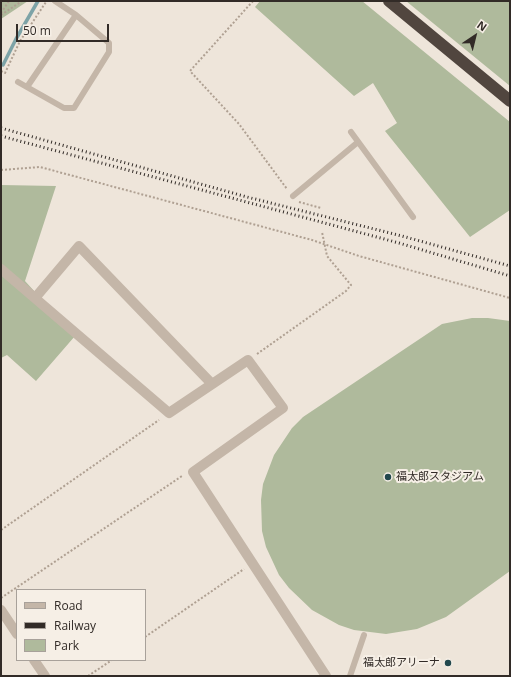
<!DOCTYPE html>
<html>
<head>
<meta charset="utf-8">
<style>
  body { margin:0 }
  #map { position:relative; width:511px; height:677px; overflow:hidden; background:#eee5da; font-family:"Open Sans",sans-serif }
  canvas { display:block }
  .frame { position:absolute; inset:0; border:2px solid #322b27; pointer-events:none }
  .legend { position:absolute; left:16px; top:589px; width:130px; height:72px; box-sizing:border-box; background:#f6efe6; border:1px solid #a8a19a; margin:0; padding:5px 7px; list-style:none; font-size:12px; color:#322b27 }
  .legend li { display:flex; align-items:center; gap:8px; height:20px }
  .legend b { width:20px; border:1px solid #a8a19a }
  .north { position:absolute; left:455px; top:16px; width:40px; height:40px; -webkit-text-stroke:3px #f6efe6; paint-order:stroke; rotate:35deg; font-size:11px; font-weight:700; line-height:16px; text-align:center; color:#322b27 }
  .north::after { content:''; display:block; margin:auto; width:14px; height:18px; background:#322b27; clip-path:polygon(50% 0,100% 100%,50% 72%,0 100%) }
  .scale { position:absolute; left:16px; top:24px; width:93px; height:18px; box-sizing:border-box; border:2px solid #322b27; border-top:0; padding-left:5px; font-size:12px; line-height:14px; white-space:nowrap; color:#322b27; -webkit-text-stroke:3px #f6efe6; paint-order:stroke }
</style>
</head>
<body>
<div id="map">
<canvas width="511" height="677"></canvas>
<div class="frame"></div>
<ul class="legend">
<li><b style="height:5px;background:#c4b6a8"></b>Road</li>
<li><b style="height:5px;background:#322b27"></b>Railway</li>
<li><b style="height:11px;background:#afba9c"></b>Park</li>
</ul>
<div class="north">N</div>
<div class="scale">50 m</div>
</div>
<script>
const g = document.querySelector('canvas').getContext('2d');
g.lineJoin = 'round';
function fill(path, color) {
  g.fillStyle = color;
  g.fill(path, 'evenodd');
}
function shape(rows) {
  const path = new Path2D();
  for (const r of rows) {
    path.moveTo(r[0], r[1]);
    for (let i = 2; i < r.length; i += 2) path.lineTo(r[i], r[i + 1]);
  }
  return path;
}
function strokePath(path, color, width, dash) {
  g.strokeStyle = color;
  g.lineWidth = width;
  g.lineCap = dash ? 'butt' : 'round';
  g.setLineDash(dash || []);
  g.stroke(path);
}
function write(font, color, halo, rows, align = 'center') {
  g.font = font + ' "Open Sans","Noto Sans JP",sans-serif';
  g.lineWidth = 4;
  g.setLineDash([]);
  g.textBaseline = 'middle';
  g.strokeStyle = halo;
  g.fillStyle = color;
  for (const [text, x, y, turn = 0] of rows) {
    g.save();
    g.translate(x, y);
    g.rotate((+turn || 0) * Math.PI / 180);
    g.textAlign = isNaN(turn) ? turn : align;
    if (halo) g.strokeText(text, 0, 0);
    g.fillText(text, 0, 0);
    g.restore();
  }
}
const green = shape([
  [1,1,28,1,1,19],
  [260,1,362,1,510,122,510,210,470,237,385,131,397,123,373,83,354,96,255,7],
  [406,1,510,1,510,86],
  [1,185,56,186,25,281,75,336,36,381,7,355,1,358],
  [472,318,488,318,510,321,510,571,446,617,417,629,386,634,354,630,339,625,312,610,289,588,279,575,266,547,262,531,261,500,263,484,274,455,292,428,303,417,442,324]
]);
const stream = shape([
  [1,64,3,65,16,39,38,1]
]);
const path = shape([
  [253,1,190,71,239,124,287,189],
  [1,13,9,1],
  [1,15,22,1],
  [1,71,5,73,20,41,46,2],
  [1,170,40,167,312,240,359,256,510,298],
  [299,202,321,208],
  [257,354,346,291,351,285,327,256,322,232],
  [1,530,159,420],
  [1,598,182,476],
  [145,637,244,569],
  [88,676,112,660]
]);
const lane = shape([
  [18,82,64,108,74,108,109,52,109,43,76,15,55,1],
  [27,87,76,15],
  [351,132,413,217],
  [293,196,358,142],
  [350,676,364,635]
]);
const street = shape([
  [1,269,169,413,248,360,283,408,193,472,326,676],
  [35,298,79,246,212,384],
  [1,610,17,634],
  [34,660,45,676]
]);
const highway = shape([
  [389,1,510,101]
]);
const rail = shape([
  [1,128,247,197,402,236,510,266],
  [1,136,399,243,510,276]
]);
const markers = [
  [388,477,4,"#22484d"],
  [448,663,4,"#22484d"]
];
const poiNames = [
  ["福太郎スタジアム",396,477],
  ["福太郎アリーナ",440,663,"right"]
];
fill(green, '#afba9c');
strokePath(stream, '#7da3a7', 3.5);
strokePath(path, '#afa092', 2, [2, 2]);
strokePath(lane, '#c4b6a8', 6);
strokePath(street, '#c4b6a8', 10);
strokePath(highway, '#51463f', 12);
strokePath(rail, '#322b27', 3, [1, 3]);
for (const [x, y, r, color] of markers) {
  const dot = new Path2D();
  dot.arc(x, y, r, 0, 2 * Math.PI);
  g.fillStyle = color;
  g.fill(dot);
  strokePath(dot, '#f6efe6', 1.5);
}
write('11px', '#322b27', '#f6efe6', poiNames, 'left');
</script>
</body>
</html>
